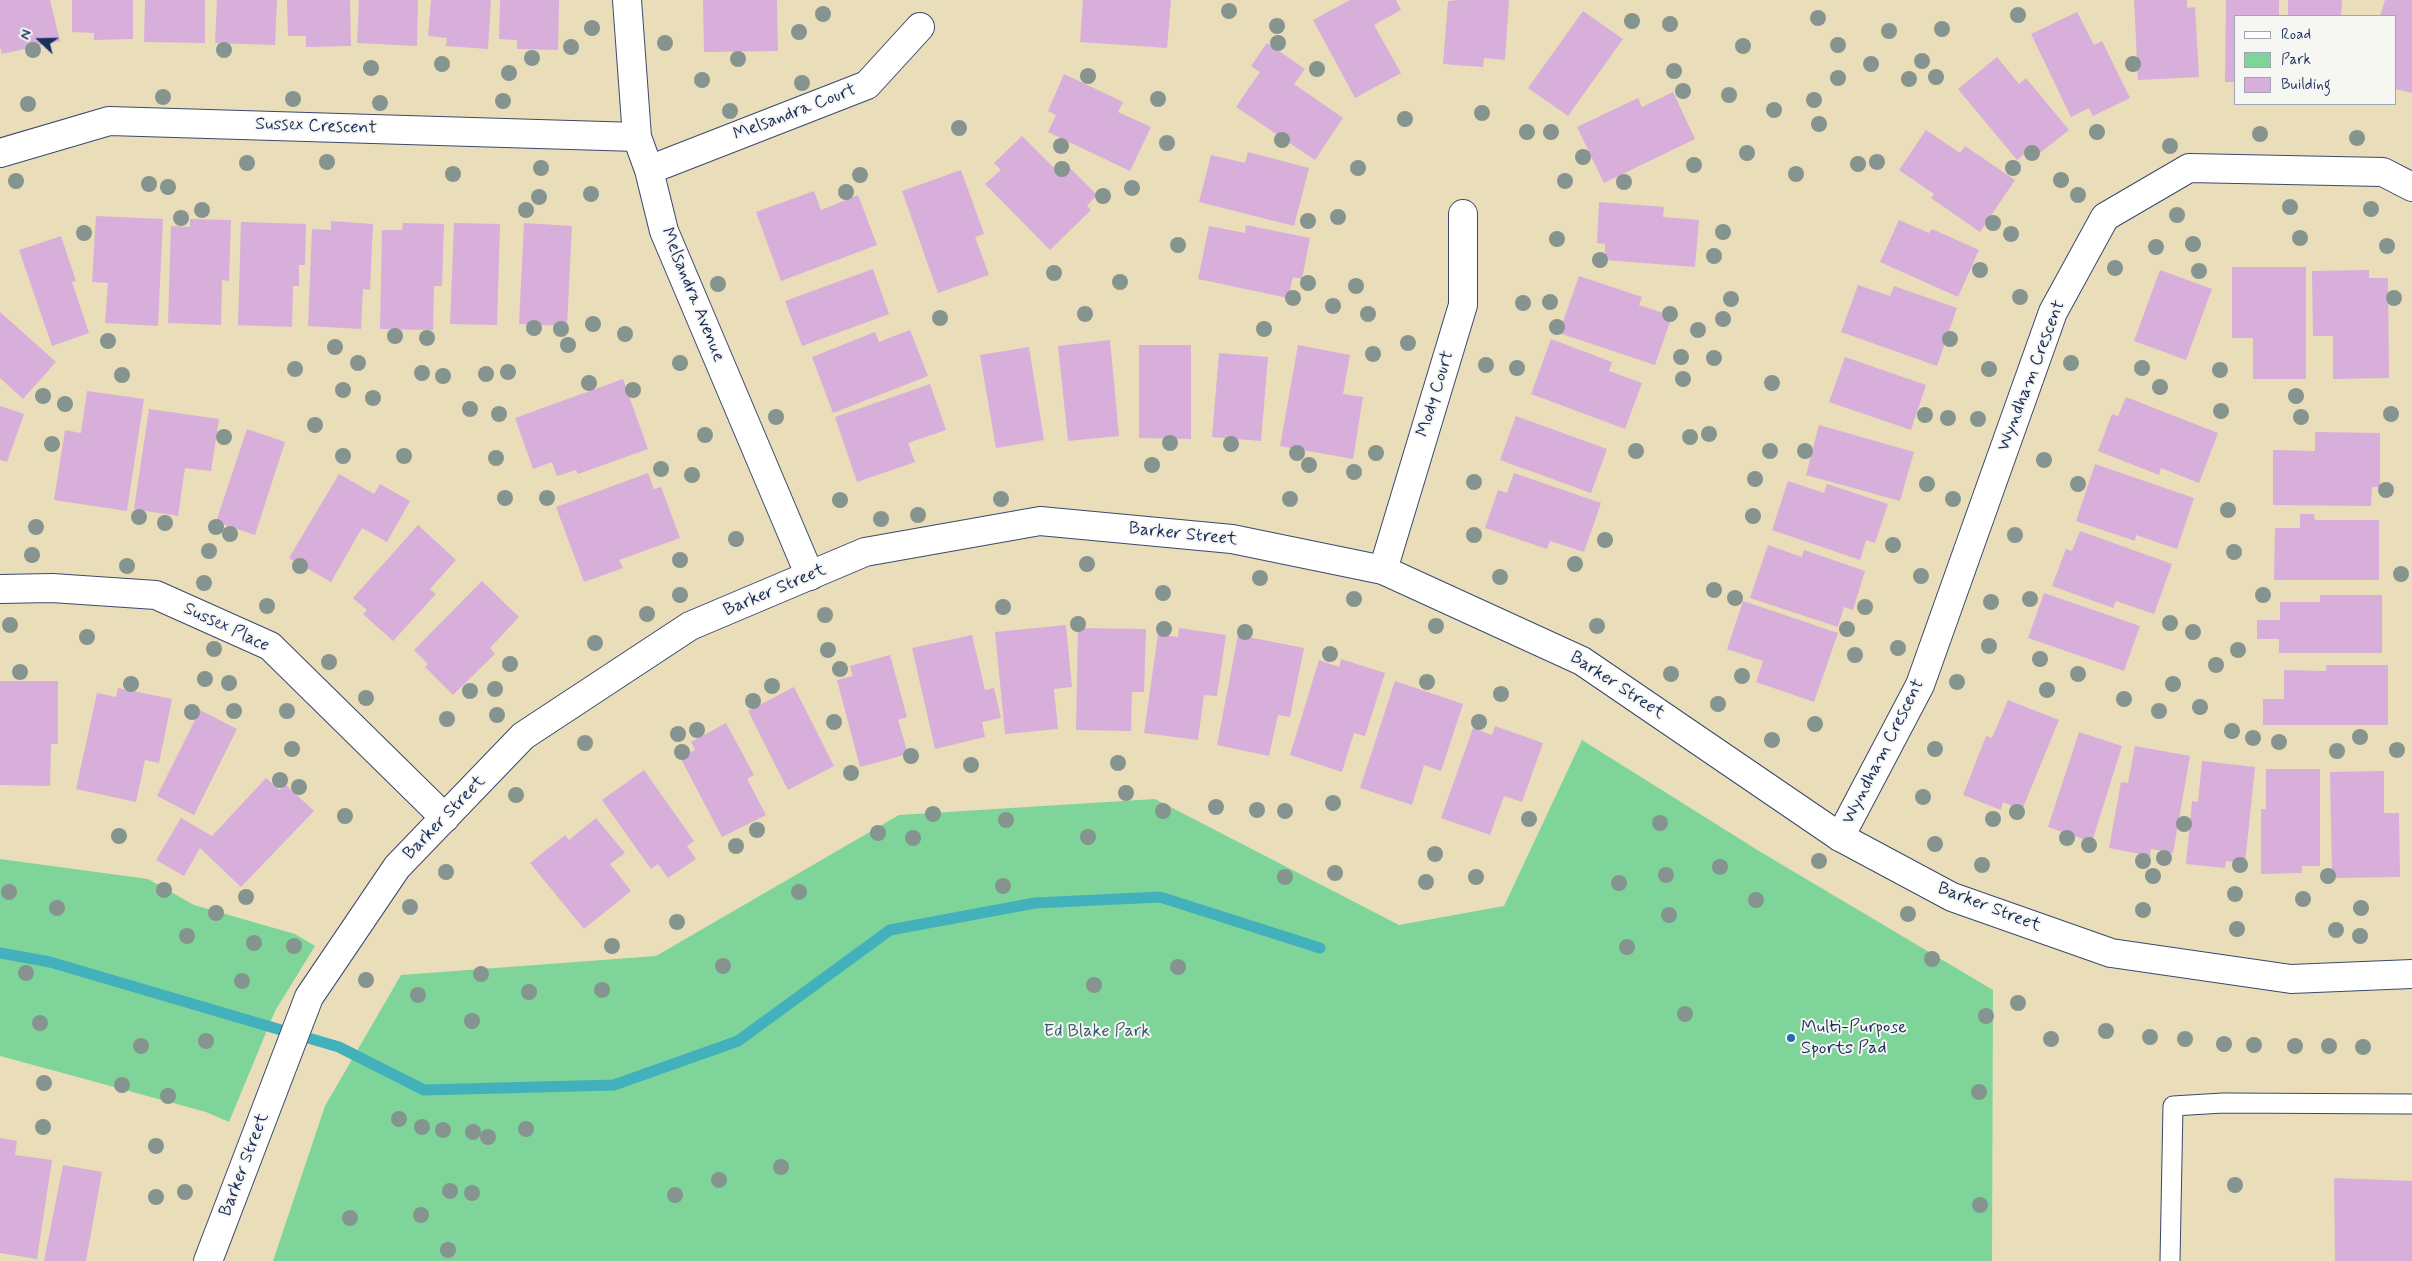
<!DOCTYPE html>
<html>
<head>
<meta charset="utf-8">
<style>
  body { margin:0 }
  #map { position:relative; width:2412px; height:1261px; overflow:hidden; background:#e9deb9; font-family:Mynerve,sans-serif }
  canvas { display:block }
  .legend { position:absolute; left:2234px; top:15px; width:162px; height:90px; box-sizing:border-box; background:#f6f6f2; border:1px solid #9ea6b7; margin:0; padding:6px 9px; list-style:none; font-size:15px; color:#1b2f5e }
  .legend li { display:flex; align-items:center; gap:10px; height:25px }
  .legend b { width:25px; border:1px solid #9ea6b7 }
  .north { position:absolute; left:15px; top:15px; width:50px; height:50px; -webkit-text-stroke:4px #f6f6f2; paint-order:stroke; rotate:291deg; font-size:14px; font-weight:700; line-height:20px; text-align:center; color:#1b2f5e }
  .north::after { content:''; display:block; margin:auto; width:18px; height:22px; background:#1b2f5e; clip-path:polygon(50% 0,100% 100%,50% 72%,0 100%) }
</style>
</head>
<body>
<div id="map">
<canvas width="2412" height="1261"></canvas>
<ul class="legend">
<li><b style="height:6px;background:#fff"></b>Road</li>
<li><b style="height:14px;background:#7fd599"></b>Park</li>
<li><b style="height:14px;background:#d8aedb"></b>Building</li>
</ul>
<div class="north">N</div>
</div>
<script>
const g = document.querySelector('canvas').getContext('2d');
g.lineJoin = 'round';
function fill(path, color) {
  g.fillStyle = color;
  g.fill(path, 'evenodd');
}
function shape(rows) {
  const path = new Path2D();
  for (const r of rows) {
    path.moveTo(r[0], r[1]);
    for (let i = 2; i < r.length; i += 2) path.lineTo(r[i], r[i + 1]);
  }
  return path;
}
function strokePath(path, color, width, dash) {
  g.strokeStyle = color;
  g.lineWidth = width;
  g.lineCap = dash ? 'butt' : 'round';
  g.setLineDash(dash || []);
  g.stroke(path);
}
function write(font, color, halo, rows, align = 'center') {
  g.font = font + ' Mynerve,sans-serif';
  g.lineWidth = 4;
  g.setLineDash([]);
  g.textBaseline = 'middle';
  g.strokeStyle = halo;
  g.fillStyle = color;
  for (const [text, x, y, turn = 0] of rows) {
    g.save();
    g.translate(x, y);
    g.rotate((+turn || 0) * Math.PI / 180);
    g.textAlign = isNaN(turn) ? turn : align;
    if (halo) g.strokeText(text, 0, 0);
    g.fillText(text, 0, 0);
    g.restore();
  }
}
const green = shape([
  [1582,740,1759,851,1993,990,1992,1261,273,1261,325,1106,401,975,656,956,899,815,1155,799,1399,925,1504,906],
  [0,859,148,879,194,905,295,934,315,946,275,1011,229,1122,206,1112,0,1056]
]);
const stream = shape([
  [0,953,50,962,339,1047,424,1090,614,1085,738,1041,890,930,1035,903,1160,897,1320,948]
]);
const building = shape([
  [0,0,50,0,60,41,2,54,0,46],
  [72,0,133,0,133,39,94,40,94,33,72,32],
  [145,0,205,0,205,43,144,42],
  [217,0,277,0,275,45,215,43],
  [287,0,350,0,351,46,306,47,306,36,288,36],
  [359,0,418,0,417,46,357,43],
  [431,0,491,0,488,49,446,46,447,38,428,36],
  [500,0,559,0,558,50,517,49,517,40,499,39],
  [703,0,777,0,778,51,704,52],
  [1083,0,1171,0,1167,48,1080,42],
  [1350,0,1396,0,1401,10,1374,25,1401,73,1355,98,1313,20],
  [1458,0,1509,0,1505,60,1484,58,1483,67,1443,64,1448,1],
  [2134,0,2187,0,2187,8,2195,7,2199,77,2138,80],
  [2226,0,2279,0,2279,16,2236,16,2236,82,2225,82],
  [2288,0,2342,0,2341,16,2288,16],
  [2385,0,2412,0,2412,93,2396,89,2396,16,2380,16],
  [1583,11,1623,39,1568,116,1528,88],
  [2077,12,2094,45,2102,41,2130,98,2093,116,2089,108,2071,117,2031,34],
  [1267,43,1305,69,1294,84,1343,118,1315,160,1236,107,1260,72,1251,66],
  [1997,57,2019,84,2026,78,2069,130,2040,153,2034,146,2017,160,1958,89],
  [1064,74,1123,102,1118,112,1151,127,1130,171,1048,132,1056,115,1048,111],
  [1673,92,1695,139,1604,183,1577,127,1638,98,1642,107],
  [1926,130,1960,153,1965,146,2015,180,1980,232,1931,198,1934,194,1899,170],
  [1022,136,1062,176,1070,168,1097,195,1087,206,1091,210,1050,250,985,184,1001,170,994,163],
  [1248,152,1309,168,1294,226,1199,202,1211,155,1245,163],
  [961,170,984,234,975,237,989,275,938,293,902,191],
  [814,191,821,210,858,195,877,245,781,281,756,212],
  [1599,202,1664,207,1663,217,1699,220,1695,267,1605,260,1605,244,1597,243],
  [96,216,163,219,158,326,105,323,108,283,92,282],
  [190,219,231,220,229,281,222,280,221,325,168,323,171,226,190,227],
  [1899,220,1929,233,1932,229,1979,250,1958,297,1880,262],
  [331,221,373,224,370,290,363,289,361,329,308,326,312,229,331,230],
  [241,222,306,224,305,265,299,265,299,286,293,286,292,327,238,325],
  [403,223,444,224,442,286,434,286,433,330,380,329,382,230,402,230],
  [454,223,500,224,497,325,450,324],
  [524,223,572,226,567,326,519,324],
  [1246,225,1310,238,1302,279,1293,277,1288,298,1198,279,1209,226,1245,233],
  [61,236,76,281,72,282,89,333,52,346,19,250],
  [2232,267,2306,267,2306,379,2253,379,2253,338,2232,338],
  [873,269,889,314,802,346,785,301],
  [2160,270,2212,289,2186,360,2134,341],
  [2369,270,2369,278,2388,278,2389,378,2333,379,2333,336,2313,336,2312,271],
  [1579,276,1642,297,1639,305,1672,316,1655,365,1559,333],
  [1858,285,1890,296,1894,286,1957,308,1937,366,1841,332],
  [0,312,56,362,23,399,0,378],
  [910,330,928,376,833,413,812,357,875,332,879,342],
  [1551,339,1612,362,1609,371,1642,383,1625,429,1531,394],
  [1110,340,1119,436,1068,441,1058,346],
  [1139,345,1191,345,1191,439,1139,438],
  [1298,345,1350,355,1343,394,1363,397,1353,459,1280,446],
  [1029,347,1044,440,996,448,980,355],
  [1219,353,1268,357,1261,441,1212,437],
  [1845,357,1926,385,1911,430,1829,402],
  [623,379,648,449,578,474,576,470,557,476,552,462,533,469,515,418],
  [930,384,946,430,908,443,915,462,857,482,835,417],
  [87,391,144,399,127,511,54,500,65,430,81,433],
  [2126,397,2218,433,2199,483,2161,468,2159,475,2098,451,2112,414,2118,416],
  [0,406,24,414,7,462,0,460],
  [149,409,219,419,211,471,185,468,178,516,134,509],
  [1516,416,1607,449,1591,493,1500,460],
  [1819,425,1914,452,1900,501,1806,475],
  [247,429,285,442,255,535,216,522],
  [2315,432,2380,433,2380,487,2372,487,2371,506,2273,505,2273,450,2315,451],
  [2095,464,2194,498,2177,549,2136,535,2135,541,2076,521],
  [648,473,654,489,661,487,680,538,619,560,623,568,584,582,556,507],
  [1514,473,1601,503,1584,552,1550,541,1547,549,1485,528,1498,490,1507,493],
  [339,474,374,494,380,484,410,501,387,542,362,528,331,582,289,558],
  [1788,481,1824,493,1827,484,1888,504,1875,543,1866,540,1860,560,1772,530],
  [2300,514,2314,514,2315,520,2379,520,2379,580,2274,580,2275,528,2300,528],
  [418,525,456,560,430,589,436,594,393,641,363,614,367,610,353,598],
  [2080,531,2172,564,2154,614,2116,601,2113,608,2052,586,2066,549,2072,551],
  [1768,545,1802,557,1804,550,1865,571,1853,610,1844,607,1838,627,1750,598],
  [482,581,519,617,490,648,495,654,453,695,425,667,428,664,414,650],
  [2044,593,2140,626,2124,671,2028,638],
  [2320,595,2382,595,2382,653,2279,653,2279,639,2257,639,2257,620,2280,620,2280,602,2320,602],
  [1743,601,1838,633,1814,702,1756,682,1763,661,1727,649],
  [1066,625,1072,687,1054,689,1058,729,1005,734,995,632],
  [1078,628,1146,629,1144,692,1132,692,1131,731,1076,730],
  [1179,628,1226,635,1217,696,1204,695,1198,740,1144,733,1158,634,1178,637],
  [972,635,985,690,994,688,1001,718,982,722,985,737,935,749,912,648],
  [1238,635,1304,648,1290,717,1278,715,1269,756,1217,745],
  [890,655,907,717,898,720,908,754,860,767,837,680,853,676,850,666],
  [1341,659,1385,673,1365,736,1354,733,1342,772,1290,755,1319,660,1339,667],
  [2326,665,2388,665,2388,725,2263,725,2263,699,2284,699,2284,670,2326,671],
  [0,681,58,681,58,744,51,744,50,786,0,785],
  [1395,681,1463,704,1441,771,1424,765,1412,805,1360,788],
  [794,687,834,766,788,790,748,711],
  [118,688,172,699,159,763,145,760,136,802,76,789,97,693,116,697],
  [2008,700,2059,720,2022,810,2003,802,2001,810,1963,795,1986,736,1992,738],
  [200,710,237,729,194,815,157,796],
  [726,723,754,775,747,779,766,815,722,837,680,757,695,750,691,742],
  [1495,726,1543,743,1522,802,1504,796,1490,835,1441,818,1473,728,1492,735],
  [2079,732,2122,746,2092,842,2048,827],
  [2135,746,2190,756,2173,853,2151,849,2150,856,2109,848,2121,782,2128,783],
  [2202,761,2255,767,2245,863,2226,861,2225,868,2186,864,2192,801,2198,802],
  [2266,769,2320,769,2320,866,2302,866,2302,873,2261,874,2261,809,2266,809],
  [644,770,694,841,687,846,696,859,668,878,658,864,651,869,602,800],
  [2384,771,2384,813,2399,813,2400,877,2332,878,2330,772],
  [266,778,280,790,285,784,314,811,241,887,200,848,184,876,156,860,181,818,212,836],
  [596,818,625,853,610,864,631,891,584,929,530,863,565,835,569,840],
  [0,1138,17,1141,15,1155,52,1160,37,1259,0,1253],
  [63,1165,102,1172,86,1261,44,1261],
  [2334,1178,2412,1181,2412,1261,2335,1261]
]);
const service = shape([
  [2170,1261,2173,1106,2223,1103,2412,1104]
]);
const minor = shape([
  [627,0,637,137,649,170,664,231,810,576],
  [0,153,109,121,637,137],
  [649,170,867,85,920,27],
  [1383,570,1463,305,1463,214],
  [0,589,52,588,156,595,270,646,445,818],
  [1840,837,1920,685,2053,312,2105,217,2189,168,2383,172,2412,187]
]);
const tertiary = shape([
  [208,1261,309,997,397,867,523,736,690,626,865,552,1040,521,1232,539,1383,570,1582,661,1840,837,1952,897,2111,953,2291,979,2412,974]
]);
const trees = [
  [1229,11],
  [823,14],
  [2018,15],
  [1818,18],
  [1632,21],
  [1670,24],
  [1277,26],
  [592,28],
  [1942,29],
  [1889,31],
  [799,32],
  [665,43],
  [1278,43],
  [1838,45],
  [1743,46],
  [571,47],
  [33,50],
  [224,50],
  [532,58],
  [738,59],
  [1922,61],
  [442,64],
  [1871,64],
  [2133,64],
  [371,68],
  [1317,69],
  [1674,71],
  [509,73],
  [1088,76],
  [1936,77],
  [1838,78],
  [1909,79],
  [702,80],
  [802,83],
  [1683,91],
  [1729,95],
  [163,97],
  [293,99],
  [1158,99],
  [1814,100],
  [503,101],
  [380,103],
  [28,104],
  [1774,110],
  [730,111],
  [1482,113],
  [1405,119],
  [1819,124],
  [959,128],
  [1527,132],
  [1551,132],
  [2097,132],
  [2260,134],
  [2357,138],
  [1282,140],
  [1167,143],
  [1061,146],
  [2170,146],
  [1747,153],
  [2032,153],
  [1583,157],
  [327,162],
  [1877,162],
  [247,163],
  [1858,164],
  [1694,165],
  [541,168],
  [1358,168],
  [2013,168],
  [1062,169],
  [453,174],
  [1796,174],
  [860,175],
  [2061,180],
  [16,181],
  [1565,181],
  [1624,182],
  [149,184],
  [168,187],
  [1132,188],
  [846,192],
  [591,194],
  [2078,195],
  [1103,196],
  [539,197],
  [2290,207],
  [2371,209],
  [202,210],
  [526,210],
  [2177,215],
  [1338,217],
  [181,218],
  [1308,221],
  [1993,223],
  [1723,232],
  [84,233],
  [2011,234],
  [2300,238],
  [1557,239],
  [2193,244],
  [1178,245],
  [2387,246],
  [2156,247],
  [1714,256],
  [1600,260],
  [2115,268],
  [1980,270],
  [2199,271],
  [1054,273],
  [1120,282],
  [1308,283],
  [718,284],
  [1356,286],
  [2020,297],
  [1293,298],
  [2394,298],
  [1731,299],
  [1550,302],
  [1523,303],
  [1333,306],
  [1085,314],
  [1368,314],
  [1670,314],
  [940,318],
  [1723,319],
  [593,324],
  [1557,327],
  [534,328],
  [561,329],
  [1264,329],
  [1698,330],
  [625,334],
  [395,336],
  [427,338],
  [1950,339],
  [108,341],
  [1408,343],
  [568,345],
  [335,347],
  [1373,354],
  [1681,357],
  [1714,358],
  [358,363],
  [680,363],
  [2071,363],
  [1486,365],
  [1517,368],
  [2142,368],
  [295,369],
  [1989,369],
  [2220,370],
  [508,372],
  [422,373],
  [486,374],
  [122,375],
  [443,376],
  [1683,379],
  [589,383],
  [1772,383],
  [2160,387],
  [343,390],
  [633,390],
  [43,396],
  [2296,396],
  [373,398],
  [65,404],
  [470,409],
  [2221,411],
  [499,414],
  [2391,414],
  [1925,415],
  [776,417],
  [2301,417],
  [1948,418],
  [1978,419],
  [315,425],
  [1709,434],
  [705,435],
  [224,437],
  [1690,437],
  [1170,443],
  [52,444],
  [1231,444],
  [1636,451],
  [1770,451],
  [1805,451],
  [1297,453],
  [1376,453],
  [343,456],
  [404,456],
  [496,458],
  [2044,460],
  [1152,465],
  [1309,465],
  [661,469],
  [1354,472],
  [692,475],
  [1755,479],
  [1474,482],
  [1927,484],
  [2078,484],
  [2386,490],
  [505,498],
  [547,498],
  [1001,499],
  [1290,499],
  [1953,499],
  [840,500],
  [2228,510],
  [918,515],
  [1753,516],
  [139,517],
  [881,519],
  [165,523],
  [36,527],
  [216,527],
  [230,534],
  [1474,535],
  [2015,535],
  [736,539],
  [1605,540],
  [1893,545],
  [209,551],
  [2234,552],
  [32,555],
  [680,560],
  [1087,564],
  [1575,564],
  [127,566],
  [300,566],
  [2401,574],
  [1921,576],
  [1500,577],
  [1260,578],
  [204,583],
  [1714,590],
  [1163,593],
  [680,595],
  [2263,595],
  [1735,598],
  [1354,599],
  [2030,599],
  [1991,602],
  [267,606],
  [1003,607],
  [1865,607],
  [647,614],
  [825,615],
  [2170,623],
  [1078,624],
  [10,625],
  [1436,626],
  [1597,626],
  [1164,629],
  [1847,629],
  [1245,632],
  [2193,632],
  [87,637],
  [595,643],
  [1989,646],
  [1898,648],
  [214,649],
  [828,650],
  [2238,650],
  [1330,654],
  [1855,655],
  [2040,659],
  [329,662],
  [510,664],
  [2216,665],
  [840,669],
  [20,672],
  [1671,674],
  [2078,674],
  [1742,676],
  [205,679],
  [1427,682],
  [1957,682],
  [229,683],
  [131,684],
  [2173,684],
  [772,686],
  [495,689],
  [2047,690],
  [470,691],
  [1501,694],
  [366,698],
  [2124,699],
  [753,701],
  [1718,704],
  [2200,707],
  [234,711],
  [287,711],
  [2159,711],
  [192,712],
  [497,715],
  [447,719],
  [834,722],
  [1479,722],
  [1815,724],
  [697,730],
  [2232,731],
  [678,734],
  [2360,737],
  [2253,738],
  [1772,740],
  [2279,742],
  [585,743],
  [292,749],
  [1935,749],
  [2397,750],
  [2337,751],
  [682,752],
  [911,756],
  [1118,763],
  [971,765],
  [851,773],
  [280,780],
  [299,787],
  [1126,793],
  [516,795],
  [1923,797],
  [1333,803],
  [1216,807],
  [1257,810],
  [1163,811],
  [1285,811],
  [2017,812],
  [933,814],
  [345,816],
  [1529,819],
  [1993,819],
  [1006,820],
  [1660,823],
  [2184,824],
  [757,830],
  [878,833],
  [119,836],
  [1088,837],
  [913,838],
  [2067,838],
  [1935,844],
  [2089,845],
  [736,846],
  [1435,854],
  [2164,858],
  [1819,861],
  [2143,861],
  [1982,865],
  [2240,865],
  [1720,867],
  [446,872],
  [1335,873],
  [1666,875],
  [2153,876],
  [2328,876],
  [1285,877],
  [1476,877],
  [1426,882],
  [1619,883],
  [1003,886],
  [164,890],
  [9,892],
  [799,892],
  [2235,894],
  [246,897],
  [2303,899],
  [1756,900],
  [410,907],
  [57,908],
  [2361,908],
  [2143,910],
  [216,913],
  [1908,914],
  [1669,915],
  [677,922],
  [2237,929],
  [2336,930],
  [187,936],
  [2360,936],
  [254,943],
  [294,946],
  [612,946],
  [1627,947],
  [1932,959],
  [723,966],
  [1178,967],
  [26,973],
  [481,974],
  [366,980],
  [242,981],
  [1094,985],
  [602,990],
  [529,992],
  [418,995],
  [2018,1003],
  [1685,1014],
  [1986,1016],
  [472,1021],
  [40,1023],
  [2106,1031],
  [2150,1037],
  [2051,1039],
  [2185,1039],
  [206,1041],
  [2224,1044],
  [2254,1045],
  [141,1046],
  [2295,1046],
  [2329,1046],
  [2363,1047],
  [44,1083],
  [122,1085],
  [1979,1092],
  [168,1096],
  [399,1119],
  [43,1127],
  [422,1127],
  [526,1129],
  [443,1130],
  [473,1132],
  [488,1137],
  [156,1146],
  [781,1167],
  [719,1180],
  [2235,1185],
  [450,1191],
  [185,1192],
  [472,1193],
  [675,1195],
  [156,1197],
  [1980,1205],
  [421,1215],
  [350,1218],
  [448,1250]
];
const markers = [
  [1791,1038,5,"#1f6fb2"]
];
const streetNames = [
  ["Melsandra Court",795,113,-21],
  ["Sussex Crescent",316,127,2],
  ["Melsandra Avenue",692,295,68],
  ["Wyndham Crescent",2032,376,-69],
  ["Mody Court",1436,394,-73],
  ["Barker Street",1183,535,6],
  ["Barker Street",775,591,-23],
  ["Sussex Place",226,628,25],
  ["Barker Street",1617,686,33],
  ["Wyndham Crescent",1884,752,-63],
  ["Barker Street",445,818,-46],
  ["Barker Street",1989,908,21],
  ["Barker Street",245,1165,-69]
];
const poiNames = [
  ["Multi-Purpose",1801,1028],
  ["Sports Pad",1801,1049]
];
const parkNames = [
  ["Ed Blake Park",1097,1032]
];
fill(green, '#7fd599');
strokePath(stream, '#42b1bc', 11);
fill(building, '#d8aedb');
strokePath(service, '#3a496c', 21);
strokePath(minor, '#3a496c', 30);
strokePath(tertiary, '#3a496c', 30);
strokePath(service, '#fff', 19);
strokePath(minor, '#fff', 28);
strokePath(tertiary, '#fff', 28);
g.fillStyle = '#85948f';
for (const [x, y] of trees) {
  g.beginPath();
  g.arc(x, y, 8, 0, 2 * Math.PI);
  g.fill();
}
for (const [x, y, r, color] of markers) {
  const dot = new Path2D();
  dot.arc(x, y, r, 0, 2 * Math.PI);
  g.fillStyle = color;
  g.fill(dot);
  strokePath(dot, '#f6f6f2', 2);
}
write('18px', '#1b2f5e', '#f6f6f2', streetNames);
write('18px', '#1b2f5e', '#f6f6f2', poiNames, 'left');
write('18px', '#34586d', '#f6f6f2', parkNames);
</script>
</body>
</html>
